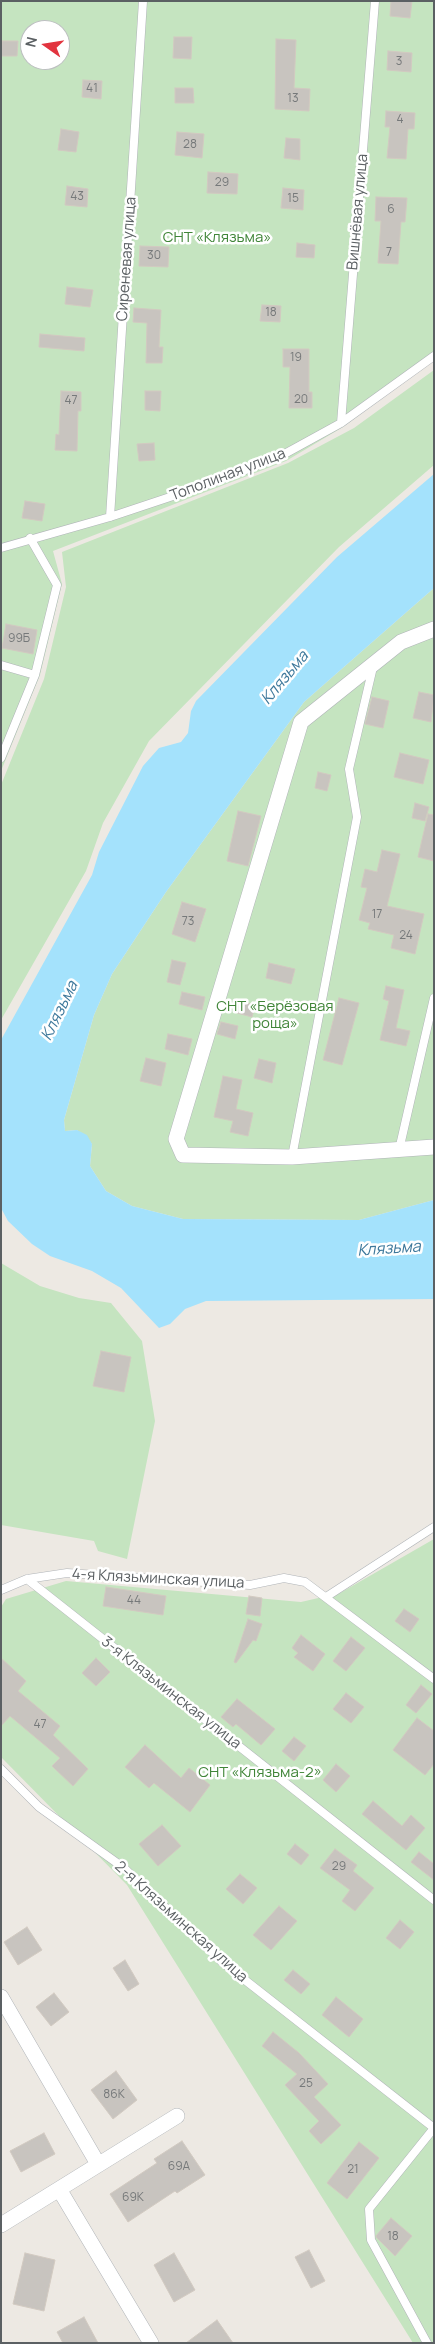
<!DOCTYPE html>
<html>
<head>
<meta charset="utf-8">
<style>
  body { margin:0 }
  #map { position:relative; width:435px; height:2344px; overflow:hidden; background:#ede9e3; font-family:Manrope,sans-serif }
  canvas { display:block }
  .frame { position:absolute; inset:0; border:2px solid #5b6063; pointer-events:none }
  .north { position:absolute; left:20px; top:20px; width:50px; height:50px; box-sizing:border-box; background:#fff; border:1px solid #bdbfc1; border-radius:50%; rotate:283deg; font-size:14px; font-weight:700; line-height:20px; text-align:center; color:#5b6063 }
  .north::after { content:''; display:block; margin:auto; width:18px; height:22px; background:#e2343f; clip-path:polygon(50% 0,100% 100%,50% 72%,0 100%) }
</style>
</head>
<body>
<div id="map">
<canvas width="435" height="2344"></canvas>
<div class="frame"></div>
<div class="north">N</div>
</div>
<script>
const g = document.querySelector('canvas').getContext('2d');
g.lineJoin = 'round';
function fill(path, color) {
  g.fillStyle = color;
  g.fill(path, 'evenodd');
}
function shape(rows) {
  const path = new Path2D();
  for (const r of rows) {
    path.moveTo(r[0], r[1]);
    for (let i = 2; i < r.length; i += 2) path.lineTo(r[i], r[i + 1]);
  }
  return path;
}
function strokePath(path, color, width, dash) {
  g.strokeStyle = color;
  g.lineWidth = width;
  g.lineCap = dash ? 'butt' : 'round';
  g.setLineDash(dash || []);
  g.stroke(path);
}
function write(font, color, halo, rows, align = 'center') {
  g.font = font + ' Manrope,sans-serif';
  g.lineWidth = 5;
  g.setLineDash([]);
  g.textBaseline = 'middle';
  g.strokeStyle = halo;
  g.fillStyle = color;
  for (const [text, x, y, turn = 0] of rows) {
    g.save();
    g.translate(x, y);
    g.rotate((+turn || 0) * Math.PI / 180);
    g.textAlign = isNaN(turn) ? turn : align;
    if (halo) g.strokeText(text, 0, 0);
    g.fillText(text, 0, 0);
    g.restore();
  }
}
const green = shape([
  [1,1,434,1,434,360,343,427,286,461,53,551,62,584,40,675,1,771],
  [30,30,60,30,60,60,30,60],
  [434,370,434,465,339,547,149,741,103,823,86,871,1,1020,1,785,44,679,66,587,62,552,288,463,354,428],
  [434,588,434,1200,359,1220,183,1219,132,1206,106,1191,90,1166,92,1144,77,1130,65,1131,64,1120,94,1015,112,974,166,892,304,702],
  [1,1263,40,1286,79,1298,111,1303,142,1341,155,1421,127,1559,98,1551,94,1541,1,1525],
  [434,1539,434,2343,413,2343,127,1885,1,1757,1,1607,6,1599,66,1581,301,1602,340,1593]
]);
const water = shape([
  [434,474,434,588,304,702,166,892,112,974,94,1015,64,1120,65,1131,77,1130,87,1135,92,1144,90,1166,106,1191,132,1206,183,1219,359,1220,434,1200,434,1299,206,1301,185,1309,170,1324,159,1328,121,1288,92,1271,50,1256,32,1244,8,1221,1,1208,1,1040,92,875,99,852,143,766,159,748,181,742,188,733,191,711,196,701,337,557]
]);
const building = shape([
  [391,1,412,1,410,18,390,16,391,1],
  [174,37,192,37,191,59,173,58,174,37],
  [276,39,296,40,294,88,310,89,309,111,275,109,276,39],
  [2,41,18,41,17,56,1,56,2,41],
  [388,51,412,53,411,72,387,70,388,51],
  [83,80,102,81,101,99,82,97,83,80],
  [175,88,193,88,194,103,175,103,175,88],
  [386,111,415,113,414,129,408,129,406,159,387,158,390,127,385,127,386,111],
  [61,129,79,132,76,152,58,150,61,129],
  [177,132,204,134,202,158,175,155,177,132],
  [286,138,300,139,300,160,284,158,286,138],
  [208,172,238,174,237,194,207,193,208,172],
  [67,186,88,189,87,207,65,205,67,186],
  [283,188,304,190,303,210,281,208,283,188],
  [376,197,407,198,405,222,401,222,398,264,378,263,381,221,375,221,376,197],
  [297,243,315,245,314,258,296,257,297,243],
  [140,246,169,247,168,267,139,266,140,246],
  [67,287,93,290,90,307,65,304,67,287],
  [262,305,281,306,280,322,260,321,262,305],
  [134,308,161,310,159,347,163,347,162,363,146,363,147,323,133,322,134,308],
  [40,334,85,338,84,351,39,347,40,334],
  [283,349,309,349,309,392,312,392,312,408,289,408,290,367,283,367,283,349],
  [61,391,81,392,81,411,78,411,77,451,55,450,56,434,59,435,61,391],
  [145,391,161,391,160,411,145,410,145,391],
  [154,443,155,460,139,461,137,444,154,443],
  [25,501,45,504,42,521,22,518,25,501],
  [6,624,37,630,33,654,2,648,6,624],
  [419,692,434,695,431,722,413,718,419,692],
  [372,697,389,701,383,728,365,724,372,697],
  [400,753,429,760,423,784,394,777,400,753],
  [318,772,331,775,327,791,315,788,318,772],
  [415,803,429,807,425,821,412,818,415,803],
  [238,811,261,816,248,866,227,861,238,811],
  [428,814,434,815,434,861,418,857,428,814],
  [382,850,400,854,387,906,424,914,415,954,391,948,394,935,368,929,370,923,359,920,367,888,361,887,365,869,377,872,382,850],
  [182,902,206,909,195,942,172,934,182,902],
  [172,960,186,963,180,985,167,982,172,960],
  [269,963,295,969,291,984,266,978,269,963],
  [386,986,404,990,396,1028,410,1031,406,1046,380,1040,389,1001,383,999,386,986],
  [182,992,205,997,202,1010,179,1004,182,992],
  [339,998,359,1003,342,1065,323,1060,339,998],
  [239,1001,255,1005,252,1017,237,1013,239,1001],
  [221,1022,238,1026,235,1039,217,1034,221,1022],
  [168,1034,192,1039,188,1055,165,1049,168,1034],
  [146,1058,166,1063,161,1086,140,1081,146,1058],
  [259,1059,276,1063,272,1083,254,1078,259,1059],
  [223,1076,242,1080,236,1109,253,1113,248,1136,230,1132,233,1121,214,1117,223,1076],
  [101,1351,131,1357,124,1392,93,1386,101,1351],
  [106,1587,166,1596,163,1615,103,1606,106,1587],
  [249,1596,262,1598,260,1616,246,1614,249,1596],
  [404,1609,419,1619,410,1632,395,1621,404,1609],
  [248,1619,262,1624,256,1641,253,1640,236,1663,234,1662,248,1619],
  [301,1635,325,1654,313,1671,294,1657,298,1653,292,1648,301,1635],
  [351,1637,365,1648,346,1671,333,1661,351,1637],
  [1,1658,26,1681,18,1691,60,1726,53,1735,88,1769,73,1786,52,1766,60,1758,10,1716,1,1726,1,1658],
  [96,1658,110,1672,96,1686,82,1673,96,1658],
  [421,1685,432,1694,416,1713,406,1705,421,1685],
  [346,1693,364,1707,351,1723,333,1709,346,1693],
  [237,1699,275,1729,261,1745,236,1724,233,1727,221,1717,237,1699],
  [417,1718,434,1731,434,1764,425,1775,393,1750,417,1718],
  [294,1737,306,1746,294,1761,282,1751,294,1737],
  [145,1745,181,1778,189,1768,210,1785,190,1812,154,1783,149,1788,125,1767,145,1745],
  [336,1764,350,1776,336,1792,323,1780,336,1764],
  [373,1801,402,1826,411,1815,425,1828,406,1850,362,1814,373,1801],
  [162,1825,181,1846,158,1866,139,1844,162,1825],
  [295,1844,309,1855,301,1865,287,1854,295,1844],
  [335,1849,357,1865,353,1871,374,1888,355,1911,342,1901,350,1890,320,1868,335,1849],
  [419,1852,434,1864,434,1880,411,1862,419,1852],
  [240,1874,257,1888,243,1904,226,1889,240,1874],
  [279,1906,297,1921,271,1950,253,1935,279,1906],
  [400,1920,414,1932,400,1949,386,1938,400,1920],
  [27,1927,42,1950,18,1965,4,1942,27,1927],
  [125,1960,139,1984,128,1991,113,1968,125,1960],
  [293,1970,310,1984,301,1994,284,1980,293,1970],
  [54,1993,69,2012,51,2026,36,2007,54,1993],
  [336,1997,363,2019,349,2037,322,2015,336,1997],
  [273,2032,299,2053,328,2084,314,2097,341,2125,321,2144,309,2131,319,2121,285,2085,297,2074,262,2046,273,2032],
  [116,2071,137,2100,113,2119,91,2090,116,2071],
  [44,2133,55,2154,21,2172,10,2151,44,2133],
  [182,2141,205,2175,177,2193,175,2191,128,2222,110,2194,157,2163,154,2159,182,2141],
  [359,2142,379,2158,347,2199,327,2183,359,2142],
  [391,2218,412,2236,395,2256,377,2238,376,2236,391,2218],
  [309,2250,325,2281,311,2288,295,2257,309,2250],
  [25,2253,55,2260,44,2311,13,2304,25,2253],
  [174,2253,195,2290,174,2302,154,2265,174,2253],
  [84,2317,98,2343,63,2343,57,2332,84,2317],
  [217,2320,233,2343,186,2343,217,2320]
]);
const lane = shape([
  [341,423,375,1],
  [110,517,143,1],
  [1,548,110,517,212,483,279,457,341,423,434,356],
  [1,665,35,675],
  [1,758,35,675,57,585,30,538],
  [399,1150,434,998],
  [292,1157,357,817,349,769,373,667],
  [27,1579,434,1900],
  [1,1590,27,1579,67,1573,250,1585,284,1578,305,1582,434,1679],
  [326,1597,434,1527],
  [1,1769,39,1807,124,1868,222,1962,434,2128],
  [427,2343,371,2240,369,2209,434,2128]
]);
const street = shape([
  [434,629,401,642,301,722,176,1139,183,1155,292,1157,434,1147],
  [1,1997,98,2164],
  [59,2189,151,2343],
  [1,2225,177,2116]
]);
const numberNames = [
  ["3",399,62],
  ["41",92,89],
  ["13",293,99],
  ["4",400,120],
  ["28",190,145],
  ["29",222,183],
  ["43",77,197],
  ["15",293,199],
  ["6",391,210],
  ["7",389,253],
  ["30",154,256],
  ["18",271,313],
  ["19",296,358],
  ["20",301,400],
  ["47",71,401],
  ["99Б",19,639],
  ["17",377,915],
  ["73",188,922],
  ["24",406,936],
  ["44",134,1601],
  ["47",40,1725],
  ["29",339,1867],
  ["25",306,2084],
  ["86К",114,2095],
  ["69А",179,2167],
  ["21",353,2170],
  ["69К",133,2198],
  ["18",393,2237]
];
const streetNames = [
  ["Вишнёвая улица",358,212,-85],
  ["Сиреневая улица",127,259,-86],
  ["Тополиная улица",228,475,-21],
  ["4-я Клязьминская улица",158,1579,3],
  ["3-я Клязьминская улица",171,1693,38],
  ["2-я Клязьминская улица",181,1922,42]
];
const parkNames = [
  ["СНТ «Клязьма»",217,238],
  ["СНТ «Берёзовая",275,1007],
  ["роща»",275,1024],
  ["СНТ «Клязьма-2»",260,1773]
];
const waterNames = [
  ["Клязьма",285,678,-50],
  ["Клязьма",60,1011,-64],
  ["Клязьма",389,1249,-4]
];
fill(green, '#c5e4c0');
fill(water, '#a4e2fc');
fill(building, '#c8c4bf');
strokePath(building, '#d2cac1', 1);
strokePath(lane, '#b0b4b8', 9);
strokePath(street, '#b0b4b8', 16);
strokePath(lane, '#fff', 8);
strokePath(street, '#fff', 15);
write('12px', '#76797a', null, numberNames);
write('15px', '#5b6063', '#fff', streetNames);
write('15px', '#408538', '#fff', parkNames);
write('italic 16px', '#3d789b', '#fff', waterNames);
</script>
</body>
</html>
